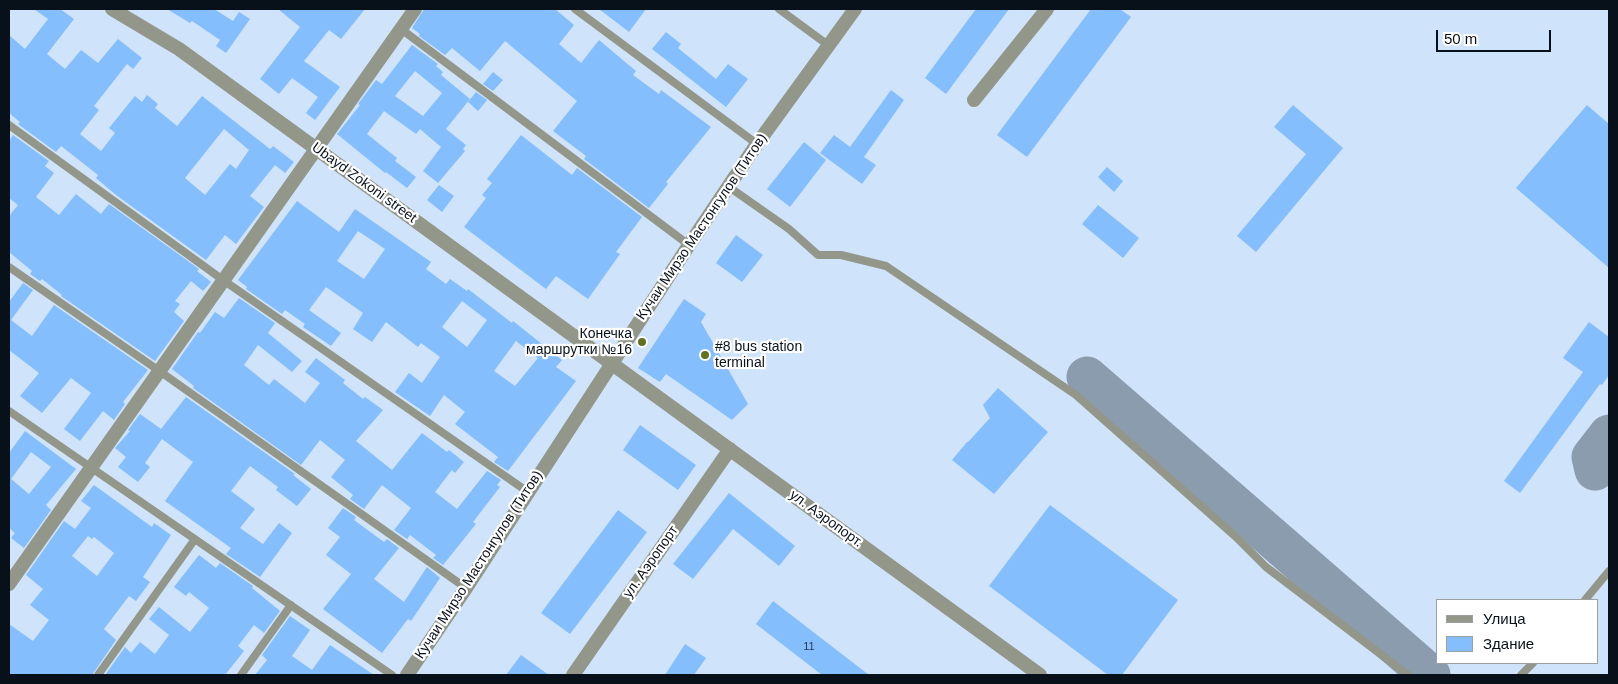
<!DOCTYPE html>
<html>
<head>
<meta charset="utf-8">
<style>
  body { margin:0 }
  #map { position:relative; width:1618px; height:684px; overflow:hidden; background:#cfe3fa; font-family:Arial,sans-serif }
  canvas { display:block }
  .frame { position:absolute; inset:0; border:10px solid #08111a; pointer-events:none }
  .legend { position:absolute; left:1436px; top:599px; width:162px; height:65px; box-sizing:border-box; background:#fff; border:1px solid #9ca0a3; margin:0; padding:6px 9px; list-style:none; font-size:15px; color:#08111a }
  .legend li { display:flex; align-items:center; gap:10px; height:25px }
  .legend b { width:25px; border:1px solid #9ca0a3 }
  .scale { position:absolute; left:1436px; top:30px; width:115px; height:22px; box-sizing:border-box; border:2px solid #08111a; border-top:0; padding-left:6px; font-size:15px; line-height:18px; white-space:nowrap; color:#08111a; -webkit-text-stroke:4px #fff; paint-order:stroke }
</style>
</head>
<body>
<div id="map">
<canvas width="1618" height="684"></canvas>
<div class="frame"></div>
<ul class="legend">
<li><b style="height:6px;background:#939789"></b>Улица</li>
<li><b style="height:14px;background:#84befd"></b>Здание</li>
</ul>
<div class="scale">50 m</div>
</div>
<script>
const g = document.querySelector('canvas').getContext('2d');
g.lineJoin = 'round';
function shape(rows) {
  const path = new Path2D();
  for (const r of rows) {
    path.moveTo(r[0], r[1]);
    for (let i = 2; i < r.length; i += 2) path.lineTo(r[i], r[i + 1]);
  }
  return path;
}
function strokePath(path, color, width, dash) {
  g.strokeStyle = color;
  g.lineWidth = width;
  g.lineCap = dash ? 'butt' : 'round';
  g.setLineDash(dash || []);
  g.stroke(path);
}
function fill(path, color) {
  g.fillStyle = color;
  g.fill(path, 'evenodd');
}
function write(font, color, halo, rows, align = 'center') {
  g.font = font + ' Arial,sans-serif';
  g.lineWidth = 4.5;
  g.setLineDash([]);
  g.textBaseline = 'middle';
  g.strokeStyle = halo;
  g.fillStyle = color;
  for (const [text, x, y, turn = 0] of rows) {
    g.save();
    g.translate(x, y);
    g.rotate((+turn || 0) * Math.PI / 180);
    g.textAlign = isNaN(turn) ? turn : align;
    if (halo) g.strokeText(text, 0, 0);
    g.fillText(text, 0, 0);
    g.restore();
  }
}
const taxiway = shape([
  [1087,377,1430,675],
  [1595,470,1592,457,1609,435]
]);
const building = shape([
  [34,9,60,9,74,19,47,54,65,69,81,50,98,63,118,39,142,58,133,69,127,64,94,106,99,110,80,134,101,151,115,133,109,128,135,96,142,102,147,95,158,104,155,108,177,126,202,96,270,149,273,146,294,162,285,173,275,165,250,196,264,207,236,244,225,235,206,260,116,195,96,178,98,175,61,146,56,152,18,124,20,122,9,113,9,35,25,49,48,19],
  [224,129,249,150,236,169,230,164,205,195,185,178],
  [167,9,214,9,233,21,239,12,250,19,226,53,216,46,220,40,192,21,190,23],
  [278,9,365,9,341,39,329,30,304,61,340,87,315,120,306,113,318,97,292,78,279,94,260,79,300,27],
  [424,9,555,9,574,25,559,44,581,63,599,40,636,71,633,75,659,94,661,90,711,127,666,182,668,184,649,208,584,159,586,156,553,131,577,101,505,41,480,71,452,48,445,55,419,36,420,34,412,28],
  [599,9,646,9,629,32],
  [976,9,1009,9,946,94,925,78],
  [1091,9,1120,9,1131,17,1027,157,997,135],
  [666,32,681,44,678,48,716,79,728,64,748,79,726,107,652,49],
  [412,45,438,64,436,66,443,72,441,75,470,99,446,129,466,145,463,149,465,151,438,183,423,171,441,147,420,129,416,134,384,111,367,134,397,158,395,161,416,177,407,188,386,172,385,173,337,134,360,105,358,104,376,80,382,84],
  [415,71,442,93,423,116,395,96],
  [493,72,503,80,493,91,483,84],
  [891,90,904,100,864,157,876,165,862,184,820,153,834,135,850,147],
  [476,92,487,100,478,111,468,102],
  [1293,105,1343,148,1256,252,1237,236,1306,154,1274,127],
  [1587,105,1609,124,1609,268,1516,188],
  [13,135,49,161,45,166,54,173,36,197,59,215,76,194,101,214,109,204,199,269,197,271,211,282,203,291,191,281,175,301,180,304,174,312,184,321,155,361,61,296,62,295,42,279,40,281,30,274,32,271,9,252,9,216,18,205,9,198,9,141],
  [521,135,572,175,577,168,642,217,616,252,620,254,588,299,556,276,546,289,464,227,486,198,482,195,492,183,487,179],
  [804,142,826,160,790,207,767,189],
  [1107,167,1123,181,1114,192,1098,177],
  [439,185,454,196,442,212,427,200],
  [297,201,339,232,355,209,431,262,426,269,446,284,450,279,467,291,468,289,512,323,513,321,562,360,556,367,576,381,508,471,494,462,498,457,455,424,465,412,444,395,430,416,395,392,409,373,422,383,440,357,421,343,418,347,386,322,372,342,353,329,363,313,326,287,309,310,341,333,331,346,303,327,305,324,285,310,282,314,246,289,247,287,238,280],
  [358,231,385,249,364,279,337,261],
  [462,301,487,320,467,347,442,327],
  [516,341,538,358,515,386,494,371],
  [1098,205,1139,238,1123,258,1082,224],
  [736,235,763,255,742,282,716,263],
  [23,283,33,290,11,320,32,336,54,305,148,370,123,402,125,404,114,420,103,411,80,441,64,429,91,393,71,378,42,413,20,396,39,373,9,350,9,302],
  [239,298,275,323,268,333,302,361,292,372,258,345,244,365,269,385,274,379,305,403,320,383,305,372,316,358,345,380,343,383,363,399,365,397,383,410,356,441,392,470,422,433,447,452,449,450,464,462,455,473,452,470,435,492,457,509,487,471,501,480,497,485,500,487,473,522,476,524,443,565,433,558,436,555,410,535,407,539,394,530,411,508,382,485,364,509,350,499,353,495,331,477,345,460,320,440,301,465,193,388,194,386,172,369,198,332,200,333,215,312,224,318],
  [684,299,706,314,701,322,748,404,732,420,666,374,660,382,638,368],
  [1589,322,1609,337,1609,375,1602,385,1600,384,1520,493,1504,481,1583,372,1563,358],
  [998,388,1048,432,994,494,952,460,967,442,968,442,990,418,983,405],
  [186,397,295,474,293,475,311,489,297,506,276,490,278,487,250,466,231,491,255,509,240,528,263,544,279,523,292,533,260,577,226,554,231,548,165,501,193,462,162,439,145,463,150,467,138,482,118,467,126,457,115,448,130,431,128,430,140,414,161,429],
  [640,425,696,465,678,490,623,450],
  [25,431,76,469,46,505,51,510,24,548,11,538,15,533,9,528,9,453],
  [31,452,51,467,29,494,11,479],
  [94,485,152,527,154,523,171,535,143,577,150,582,136,601,129,596,104,629,116,640,92,675,9,675,9,624,33,641,49,620,30,605,43,589,26,575,64,521,75,529,91,508,81,501],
  [88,536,92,539,94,537,114,553,97,576,72,556],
  [729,493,795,546,779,566,733,529,693,579,673,564],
  [1050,505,1178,600,1122,675,1108,675,989,586],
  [343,508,356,517,354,520,384,542,387,539,399,548,374,579,404,602,427,567,440,578,411,621,408,619,382,653,323,609,351,574,326,555,340,537,328,528],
  [618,510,647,532,570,634,541,613],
  [199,555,216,568,220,563,253,586,252,588,280,611,264,633,254,625,238,646,244,651,225,675,105,675,125,647,131,653,140,642,155,654,169,635,149,619,159,607,190,632,209,608,189,592,186,596,174,587],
  [773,601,869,675,822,675,756,624],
  [290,616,310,630,292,656,312,670,330,645,374,675,255,675,267,660,262,655],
  [685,644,706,658,694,675,665,675],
  [521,655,549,675,506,675]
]);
const service = shape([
  [575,9,757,144],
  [779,9,828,45],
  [401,29,689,245],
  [9,125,223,280,528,492],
  [729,187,789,229,818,255,841,255,886,266,1076,395,1236,537,1266,567,1408,675],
  [9,267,158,370,466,588],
  [9,411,392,675],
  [1585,600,1609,571],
  [98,675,195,539],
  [241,675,291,605],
  [1521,675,1533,663]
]);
const minor = shape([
  [112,9,179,49,1040,675],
  [974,100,1047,9],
  [9,584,415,9],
  [573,675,730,449]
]);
const tertiary = shape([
  [407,675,466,588,689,245,757,144,855,9]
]);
const markers = [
  [642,342,5,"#60711f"],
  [705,355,5,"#60711f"]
];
const numberNames = [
  ["11",809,647]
];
const streetNames = [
  ["Ubayd Zokoni street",364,183,36],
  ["Кучаи Мирзо Мастонгулов (Титов)",702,227,-56],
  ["ул. Аэропорт.",826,519,36],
  ["ул. Аэропорт",651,562,-55],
  ["Кучаи Мирзо Мастонгулов (Титов)",479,565,-57]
];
const poiNames = [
  ["Конечка",632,334],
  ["маршрутки №16",632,350],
  ["#8 bus station",715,347,"left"],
  ["terminal",715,363,"left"]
];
strokePath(taxiway, '#8c9caf', 41);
fill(building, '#84befd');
strokePath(service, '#939789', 8);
strokePath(minor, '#939789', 14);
strokePath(tertiary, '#939789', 14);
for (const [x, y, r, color] of markers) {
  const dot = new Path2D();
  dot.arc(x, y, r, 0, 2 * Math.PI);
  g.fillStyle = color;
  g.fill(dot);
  strokePath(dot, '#fff', 2);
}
write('11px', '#273c53', null, numberNames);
write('14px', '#08111a', '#fff', streetNames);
write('14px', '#08111a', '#fff', poiNames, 'right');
</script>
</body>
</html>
